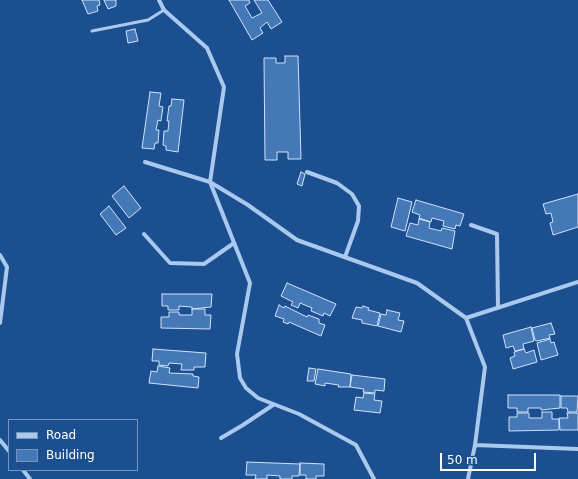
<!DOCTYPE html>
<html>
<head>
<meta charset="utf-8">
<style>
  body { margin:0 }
  #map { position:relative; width:578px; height:479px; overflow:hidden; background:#1b4f8f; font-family:"DejaVu Sans",sans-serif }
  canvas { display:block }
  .legend { position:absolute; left:8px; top:419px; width:130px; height:52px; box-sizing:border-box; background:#1b4f8f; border:1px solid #7695bc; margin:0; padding:5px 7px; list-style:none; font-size:12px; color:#fff }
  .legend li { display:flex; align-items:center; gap:8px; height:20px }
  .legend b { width:20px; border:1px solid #7695bc }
  .scale { position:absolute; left:440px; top:453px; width:96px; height:18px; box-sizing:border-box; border:2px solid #fff; border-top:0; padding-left:5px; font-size:12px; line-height:14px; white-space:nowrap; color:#fff; -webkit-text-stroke:3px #1b4f8f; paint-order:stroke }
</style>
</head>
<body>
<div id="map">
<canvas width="578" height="479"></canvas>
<ul class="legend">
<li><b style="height:5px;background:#a9c9ee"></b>Road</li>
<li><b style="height:11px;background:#4478b7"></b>Building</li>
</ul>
<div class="scale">50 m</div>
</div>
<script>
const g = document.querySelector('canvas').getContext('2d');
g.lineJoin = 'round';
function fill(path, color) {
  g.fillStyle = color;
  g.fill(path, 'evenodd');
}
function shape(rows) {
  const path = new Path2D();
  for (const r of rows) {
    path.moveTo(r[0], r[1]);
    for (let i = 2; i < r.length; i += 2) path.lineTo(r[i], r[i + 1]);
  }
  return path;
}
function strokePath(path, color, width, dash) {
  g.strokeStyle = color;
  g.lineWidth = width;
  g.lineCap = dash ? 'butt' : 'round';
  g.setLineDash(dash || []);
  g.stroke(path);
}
const building = shape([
  [82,0,99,0,100,5,97,6,98,11,88,14,82,0],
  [104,0,116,0,116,6,108,9,104,0],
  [229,0,249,0,250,3,245,6,252,18,262,13,254,0,268,0,282,22,271,29,267,22,260,28,263,33,252,40,229,0],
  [135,29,138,41,128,43,126,31,135,29],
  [285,56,298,56,301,159,288,159,288,152,277,152,277,160,265,160,264,58,276,58,276,63,285,63,285,56],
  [150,92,161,93,159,106,163,107,161,121,158,120,156,130,159,130,158,143,155,143,154,149,142,148,150,92],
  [172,99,184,100,178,152,166,150,166,146,163,145,164,131,168,131,169,121,167,121,169,106,171,106,172,99],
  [301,172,305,174,302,186,297,184,301,172],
  [124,186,141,208,129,218,112,196,124,186],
  [578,194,578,227,553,235,550,223,553,222,551,213,546,214,543,204,578,194],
  [398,198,412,202,405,231,391,227,398,198],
  [416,200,464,214,460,226,456,225,455,229,443,226,444,221,432,218,431,222,419,218,420,215,412,212,416,200],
  [109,206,126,228,116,235,100,214,109,206],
  [419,219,430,222,429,228,441,231,442,228,455,231,452,249,406,236,410,223,418,225,419,219],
  [287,283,336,304,330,316,324,313,323,316,311,311,312,308,300,303,298,308,291,305,293,302,281,296,287,283],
  [162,294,212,294,211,307,192,309,192,307,179,306,179,310,168,310,168,306,162,306,162,294],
  [279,305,284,308,285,306,307,317,308,315,319,319,319,323,325,325,321,336,289,322,288,324,283,322,284,319,275,316,279,305],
  [363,306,369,308,368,310,380,313,377,326,362,323,362,320,352,318,356,307,362,308,363,306],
  [192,309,205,309,205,315,211,315,210,329,161,328,161,317,169,317,169,312,179,312,179,315,192,315,192,309],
  [387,310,400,313,398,320,404,321,401,332,378,326,381,314,386,315,387,310],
  [551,323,555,334,549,335,550,338,537,341,535,340,532,328,551,323],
  [531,327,534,341,523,344,524,349,515,351,513,346,506,348,503,335,531,327],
  [550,339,551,343,554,342,558,355,541,360,537,343,550,339],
  [153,349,206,353,205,367,194,367,194,370,181,370,182,364,169,363,168,366,159,365,159,361,152,361,153,349],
  [524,349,526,353,534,350,537,362,513,369,510,358,515,356,514,352,524,349],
  [158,366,170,368,169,373,193,374,193,376,199,377,198,388,149,383,151,371,157,372,158,366],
  [309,368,316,369,314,381,307,381,309,368],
  [318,369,351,374,350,387,338,387,339,385,325,383,325,386,315,384,318,369],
  [352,375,385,379,384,391,375,390,375,393,363,392,364,389,350,387,352,375],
  [364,393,375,394,374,400,382,401,380,413,354,410,356,397,363,398,364,393],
  [508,395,560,395,560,408,541,410,541,408,528,408,528,412,517,412,517,408,508,408,508,395],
  [561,396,578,396,577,412,568,412,567,408,561,408,561,396],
  [542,412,552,412,552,419,559,419,559,430,509,431,509,417,517,417,517,413,529,413,529,418,542,418,542,412],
  [567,413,578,413,578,430,560,430,559,418,568,418,567,413],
  [247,462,300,464,299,476,292,476,292,479,280,479,280,476,267,475,267,479,255,479,256,475,246,475,247,462],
  [300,463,324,464,324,476,316,476,316,479,306,479,306,475,300,475,300,463]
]);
const lane = shape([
  [92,31,148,20,164,10]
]);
const street = shape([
  [159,0,164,10,207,48,224,87,210,182,250,283,237,354,240,378,246,388,258,398,299,414,356,445,374,479],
  [145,162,210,182,248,205,297,240,417,283,466,318,485,367,475,445,468,479],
  [307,172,337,183,352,194,359,206,358,221,345,257],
  [471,225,497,234,498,308],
  [144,234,170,263,204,264,234,243],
  [0,255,7,267,0,323],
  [466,318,578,282],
  [221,438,243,425,273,405],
  [0,440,9,451],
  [475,445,578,449],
  [23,470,30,479]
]);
fill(building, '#4478b7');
strokePath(building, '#cfe3fa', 1);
strokePath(lane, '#a9c9ee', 3);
strokePath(street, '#a9c9ee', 4);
</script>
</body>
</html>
